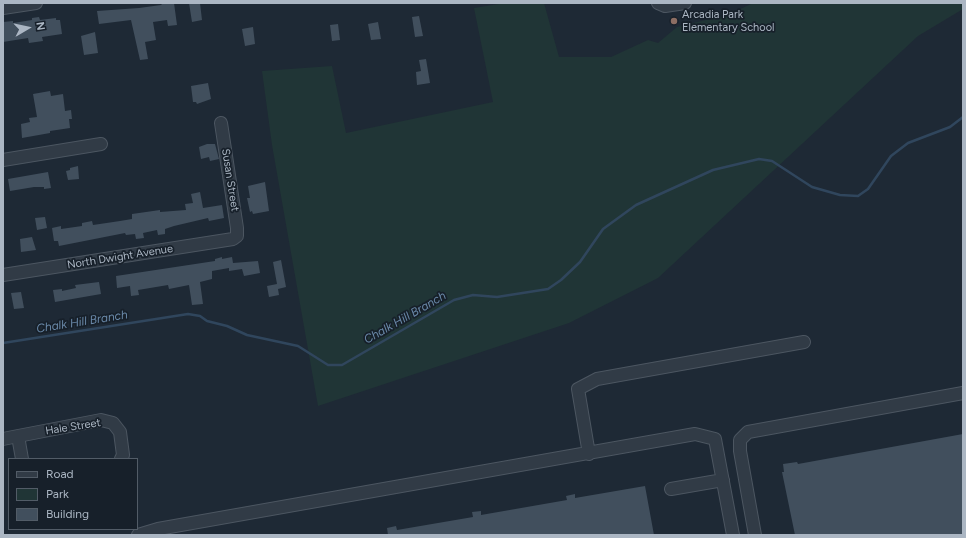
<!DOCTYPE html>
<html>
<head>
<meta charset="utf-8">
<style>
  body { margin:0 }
  #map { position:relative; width:966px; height:538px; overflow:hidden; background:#1e2935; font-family:Figtree,sans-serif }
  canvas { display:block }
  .frame { position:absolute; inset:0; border:4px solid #abb6c3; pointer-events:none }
  .legend { position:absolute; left:8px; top:458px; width:130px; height:72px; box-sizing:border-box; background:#17202a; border:1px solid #525c67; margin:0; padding:5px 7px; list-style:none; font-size:12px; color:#abb6c3 }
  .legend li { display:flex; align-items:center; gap:8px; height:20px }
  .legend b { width:20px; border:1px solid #525c67 }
  .north { position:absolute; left:8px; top:8px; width:40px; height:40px; -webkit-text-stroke:3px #17202a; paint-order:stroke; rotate:81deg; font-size:11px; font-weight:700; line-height:16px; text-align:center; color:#abb6c3 }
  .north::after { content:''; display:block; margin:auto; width:14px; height:18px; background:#abb6c3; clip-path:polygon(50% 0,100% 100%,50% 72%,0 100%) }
</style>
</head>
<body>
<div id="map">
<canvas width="966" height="538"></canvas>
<div class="frame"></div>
<ul class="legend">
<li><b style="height:5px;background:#313b46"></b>Road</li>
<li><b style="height:11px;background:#203536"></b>Park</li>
<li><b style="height:11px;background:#414f5d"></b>Building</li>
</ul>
<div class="north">N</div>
</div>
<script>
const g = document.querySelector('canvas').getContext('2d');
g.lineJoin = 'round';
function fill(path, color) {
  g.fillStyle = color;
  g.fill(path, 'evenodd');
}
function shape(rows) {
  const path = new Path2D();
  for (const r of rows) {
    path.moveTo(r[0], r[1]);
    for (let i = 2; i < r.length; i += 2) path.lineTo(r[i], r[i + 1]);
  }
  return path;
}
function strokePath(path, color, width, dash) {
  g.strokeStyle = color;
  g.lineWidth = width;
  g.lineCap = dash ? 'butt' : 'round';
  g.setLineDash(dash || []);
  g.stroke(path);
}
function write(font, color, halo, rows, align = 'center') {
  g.font = font + ' Figtree,sans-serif';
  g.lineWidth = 3.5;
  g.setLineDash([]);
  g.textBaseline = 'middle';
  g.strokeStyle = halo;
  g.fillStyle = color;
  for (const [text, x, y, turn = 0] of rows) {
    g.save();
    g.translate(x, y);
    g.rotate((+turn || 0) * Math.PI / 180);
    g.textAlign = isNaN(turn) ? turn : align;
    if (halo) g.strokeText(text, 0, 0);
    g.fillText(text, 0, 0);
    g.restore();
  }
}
const green = shape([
  [505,3,544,3,559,57,611,57,648,40,658,43,677,27,730,14,753,3,963,3,963,9,918,36,658,278,569,323,318,406,272,145,262,71,332,66,346,133,493,102,474,8]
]);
const stream = shape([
  [3,343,188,314,200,316,207,321,227,326,247,335,298,346,328,365,342,365,454,300,473,295,497,297,548,289,561,280,580,262,603,229,636,205,713,170,759,159,772,161,812,187,840,195,858,196,868,189,891,156,908,143,950,127,963,117]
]);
const building = shape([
  [163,3,174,3,177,25,168,26,167,20,153,22,156,40,145,42,148,59,140,60,131,20,99,24,97,11,139,8,161,5],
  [189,3,200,3,202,20,192,22],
  [419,16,423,36,415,37,412,17],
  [39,17,40,20,56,18,56,20,60,20,62,34,42,37,43,41,29,43,28,38,3,42,3,22,13,21,13,23,32,20,32,18],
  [378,22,381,39,371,40,368,24],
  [338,24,340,40,332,41,330,25],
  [253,27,255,44,245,46,242,29],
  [95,32,98,53,84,55,81,36],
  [426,59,430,83,417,85,416,72,421,71,419,60],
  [208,83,211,99,197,104,196,102,193,102,191,86],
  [50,91,51,96,63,94,65,111,71,110,72,119,69,119,70,128,50,131,50,133,22,138,21,124,30,122,29,118,37,117,33,94],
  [207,144,215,144,219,159,210,161,209,157,201,159,199,147],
  [78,166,79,179,68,180,66,171,70,170,70,168],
  [48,172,51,188,44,189,44,187,34,187,10,191,8,179],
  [265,182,269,211,253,214,252,211,250,212,247,198,250,198,248,186],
  [200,192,203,208,222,205,224,218,209,221,208,218,174,226,165,229,165,234,158,235,157,230,143,233,144,238,136,239,135,234,126,235,125,233,59,246,58,241,54,241,52,228,61,226,61,229,82,226,82,223,92,221,93,225,120,221,132,219,132,214,160,210,160,212,186,210,185,204,193,203,191,194],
  [45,217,47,228,37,230,35,218],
  [32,237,36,250,21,252,20,239],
  [222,257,222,259,232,257,233,263,258,261,260,273,244,276,242,269,229,271,229,268,212,271,212,279,200,282,203,304,192,305,189,285,169,289,168,285,138,290,139,295,131,296,130,286,117,288,116,276,215,261,215,259],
  [281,260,286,287,278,289,279,295,269,297,267,286,277,284,273,262],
  [99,282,101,294,55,302,53,290,62,289,62,291,76,288,75,285],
  [21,292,24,308,14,309,11,293],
  [963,434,963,535,795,535,782,472,784,472,783,464,797,462,798,464],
  [645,486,654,535,388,535,387,528,396,526,397,530,473,517,472,512,481,511,481,515,567,500,566,496,575,494,575,498]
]);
const minor = shape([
  [658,3,665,6,685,3],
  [3,8,36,3],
  [3,160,101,144],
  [3,275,233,239,237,236,237,228,221,123],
  [3,439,18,436],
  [589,454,578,389,597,379,804,342],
  [22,459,18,436,101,420,113,423,120,432,123,455,121,459],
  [671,489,723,480],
  [138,535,158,529,695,434,715,439,733,535],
  [755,535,740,451,740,440,748,432,963,393]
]);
const markers = [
  [674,21,4,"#8d6e63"]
];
const poiNames = [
  ["Arcadia Park",682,15],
  ["Elementary School",682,28]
];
const streetNames = [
  ["Susan Street",230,180,81],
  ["North Dwight Avenue",120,257,-9],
  ["Hale Street",73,427,-9]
];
const waterNames = [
  ["Chalk Hill Branch",405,318,-30],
  ["Chalk Hill Branch",82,322,-9]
];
fill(green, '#203536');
strokePath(stream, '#30465d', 2.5);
fill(building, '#414f5d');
strokePath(minor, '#4c5661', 14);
strokePath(minor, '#313b46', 12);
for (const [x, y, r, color] of markers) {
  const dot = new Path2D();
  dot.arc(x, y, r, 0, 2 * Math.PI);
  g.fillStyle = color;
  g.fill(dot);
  strokePath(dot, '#17202a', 1.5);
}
write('11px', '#abb6c3', '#17202a', poiNames, 'left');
write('11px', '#abb6c3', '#17202a', streetNames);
write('italic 12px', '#6a89a9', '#17202a', waterNames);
</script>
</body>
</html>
